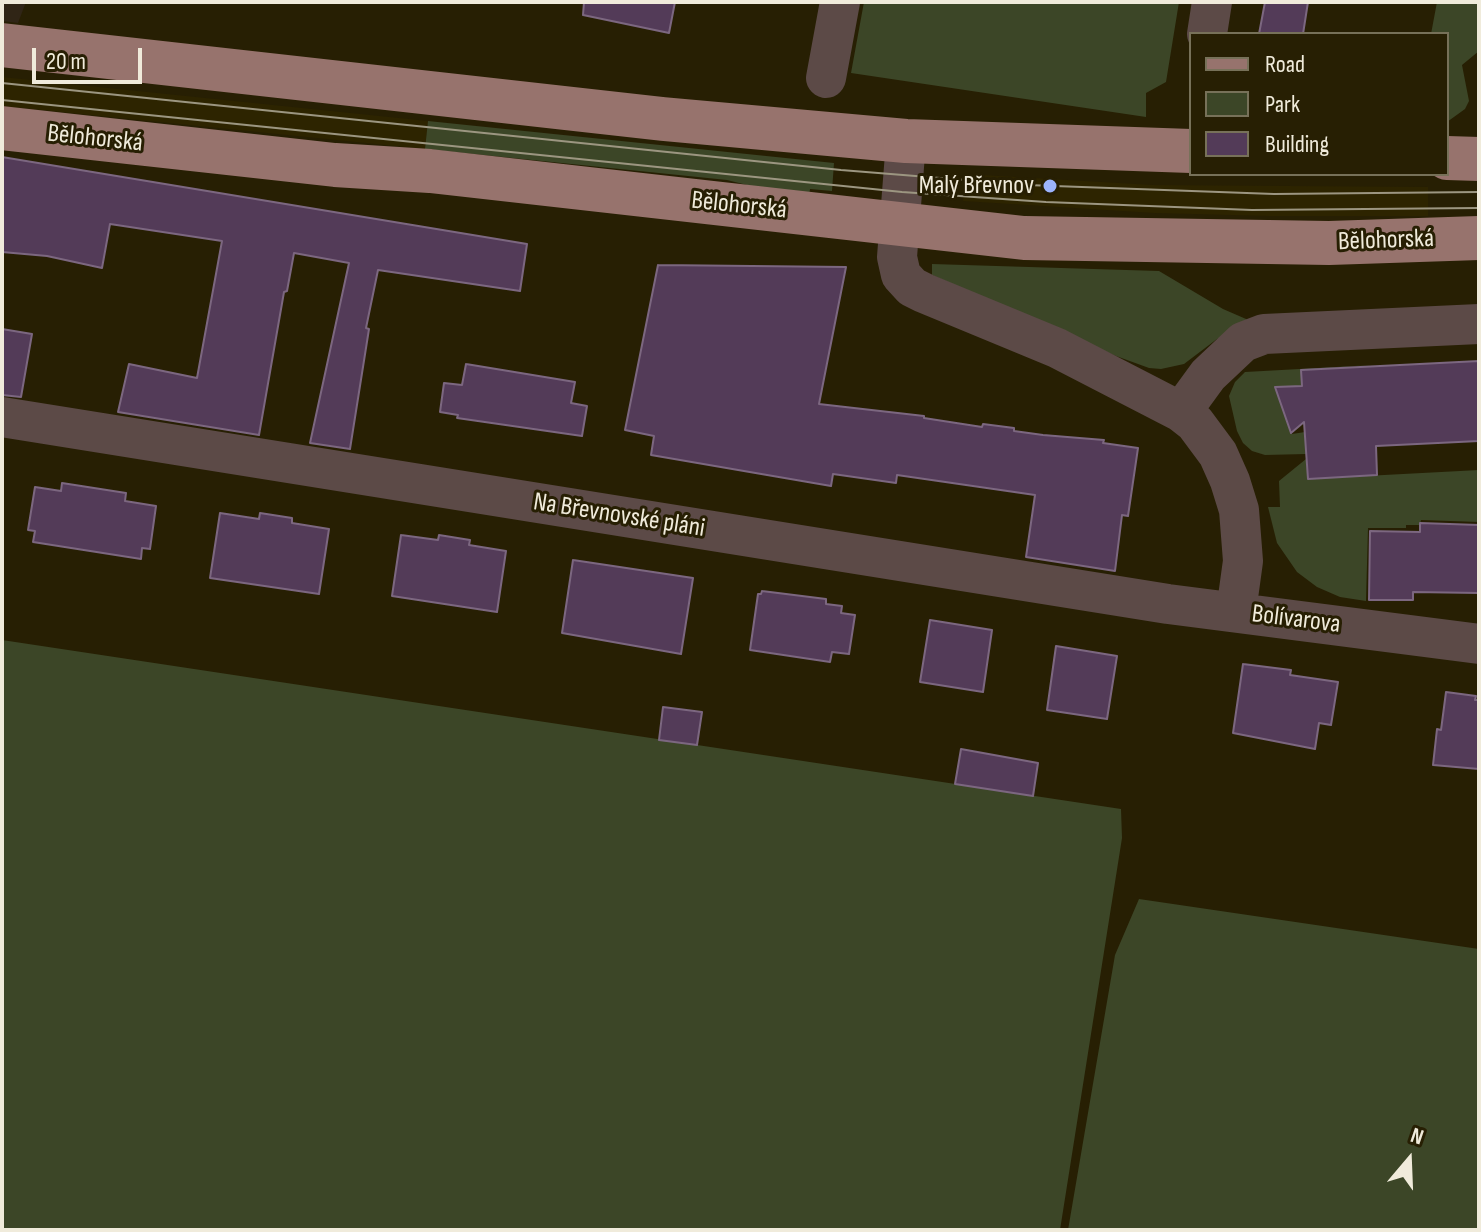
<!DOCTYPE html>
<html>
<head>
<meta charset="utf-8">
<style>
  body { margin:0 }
  #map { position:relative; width:1481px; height:1232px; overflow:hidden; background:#271f03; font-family:"Sofia Sans Condensed",sans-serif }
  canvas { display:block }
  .frame { position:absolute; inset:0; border:4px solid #f0ebdb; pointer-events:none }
  .legend { position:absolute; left:1189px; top:32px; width:260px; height:144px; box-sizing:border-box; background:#271f03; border:2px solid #777159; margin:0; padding:10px 14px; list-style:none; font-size:24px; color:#f0ebdb }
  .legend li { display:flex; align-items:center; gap:16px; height:40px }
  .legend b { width:40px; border:2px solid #777159 }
  .north { position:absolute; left:1369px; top:1120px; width:80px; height:80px; -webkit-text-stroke:6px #271f03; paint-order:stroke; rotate:19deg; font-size:22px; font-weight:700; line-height:32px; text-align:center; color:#f0ebdb }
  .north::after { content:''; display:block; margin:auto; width:28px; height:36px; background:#f0ebdb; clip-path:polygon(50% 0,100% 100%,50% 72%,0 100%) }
  .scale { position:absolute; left:32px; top:48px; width:110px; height:36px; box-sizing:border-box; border:4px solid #f0ebdb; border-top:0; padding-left:10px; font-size:24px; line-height:28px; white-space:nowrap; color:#f0ebdb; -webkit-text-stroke:6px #271f03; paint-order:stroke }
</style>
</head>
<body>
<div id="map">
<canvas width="1481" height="1232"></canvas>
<div class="frame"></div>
<ul class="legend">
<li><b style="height:10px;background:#97736d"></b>Road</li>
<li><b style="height:22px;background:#3c4627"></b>Park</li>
<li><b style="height:22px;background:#533b58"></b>Building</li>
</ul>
<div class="north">N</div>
<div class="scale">20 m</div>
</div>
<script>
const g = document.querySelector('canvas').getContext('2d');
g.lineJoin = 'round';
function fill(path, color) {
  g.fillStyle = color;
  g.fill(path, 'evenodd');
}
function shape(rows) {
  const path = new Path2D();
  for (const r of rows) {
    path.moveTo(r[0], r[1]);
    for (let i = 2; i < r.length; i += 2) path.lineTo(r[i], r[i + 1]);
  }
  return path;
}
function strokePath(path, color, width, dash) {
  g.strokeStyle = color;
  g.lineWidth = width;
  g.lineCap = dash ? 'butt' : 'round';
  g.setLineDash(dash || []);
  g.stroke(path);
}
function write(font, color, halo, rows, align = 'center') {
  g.font = font + ' "Sofia Sans Condensed",sans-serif';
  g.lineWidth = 6;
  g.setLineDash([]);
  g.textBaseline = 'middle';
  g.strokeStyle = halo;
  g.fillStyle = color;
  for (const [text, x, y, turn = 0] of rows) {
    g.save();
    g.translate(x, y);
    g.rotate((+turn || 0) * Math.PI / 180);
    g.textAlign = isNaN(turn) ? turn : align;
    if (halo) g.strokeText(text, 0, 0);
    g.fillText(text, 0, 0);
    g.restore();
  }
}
const built = shape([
  [2,77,428,121,425,149,2,106],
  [965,174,1153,185,1428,187,1428,216,1269,216,1154,213,963,201]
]);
const education = shape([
  [2,2,26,2,18,23,2,21]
]);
const green = shape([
  [864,2,1179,2,1166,82,1146,93,1146,117,851,73],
  [1437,2,1479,2,1479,51,1462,65,1469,101,1465,109,1447,122,1447,34,1431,34],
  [428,121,834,163,832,191,810,189,809,197,783,194,727,180,425,149],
  [932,264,1159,271,1223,309,1253,322,1217,339,1184,364,1161,369,1149,368,1116,356,932,275],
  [1372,365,1302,370,1302,386,1276,388,1292,434,1305,432,1306,454,1265,455,1252,451,1243,443,1237,431,1229,396,1235,382,1245,372],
  [1306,459,1308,479,1479,470,1479,522,1421,520,1420,525,1406,525,1406,528,1368,528,1366,601,1340,597,1317,587,1297,572,1277,543,1268,507,1280,507,1279,481],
  [2,640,1121,809,1122,838,1060,1230,2,1230],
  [1139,899,1479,949,1479,1230,1068,1230,1115,955]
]);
const building = shape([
  [584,2,675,2,669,33,583,15,584,2],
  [1265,2,1308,2,1303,34,1259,34,1265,2],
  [2,157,527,244,520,291,378,270,366,328,369,329,350,449,310,443,349,263,294,253,287,291,284,292,259,435,118,412,129,364,197,378,222,241,110,224,102,268,47,256,2,252,2,157],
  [658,265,846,267,819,404,924,416,924,418,982,427,983,424,1014,428,1014,431,1043,435,1104,440,1103,443,1138,448,1128,516,1122,515,1115,571,1026,557,1035,495,897,475,896,483,833,474,831,486,651,455,654,436,625,430,658,265],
  [2,329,32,334,21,397,2,395,2,329],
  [1479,361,1479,441,1376,446,1377,475,1308,479,1304,422,1291,433,1275,387,1302,386,1301,370,1479,361],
  [466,364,575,382,571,403,587,406,582,436,457,418,458,415,440,412,444,383,462,385,466,364],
  [62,483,126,493,125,501,156,506,150,549,142,548,141,559,33,542,35,531,28,530,35,487,61,491,62,483],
  [220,513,259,519,260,513,292,518,292,523,329,529,319,594,210,578,220,513],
  [1420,523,1479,525,1479,593,1413,592,1413,600,1369,600,1370,531,1420,532,1420,523],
  [401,535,438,540,439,535,470,540,469,545,506,551,497,612,392,596,401,535],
  [573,560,693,578,681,654,562,633,573,560],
  [762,591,826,599,826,604,842,606,841,613,855,615,849,654,832,652,830,662,750,650,758,594,761,594,762,591],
  [930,620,992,630,983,692,920,682,930,620],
  [1056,646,1117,656,1107,719,1047,710,1056,646],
  [1243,664,1291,670,1290,675,1338,682,1331,725,1319,723,1315,749,1233,733,1243,664],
  [1446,692,1476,696,1475,700,1479,700,1479,769,1433,765,1437,729,1441,730,1446,692],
  [663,707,702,712,697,745,659,740,663,707],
  [961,749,1038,763,1033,796,955,784,961,749]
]);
const street = shape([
  [1207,34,1212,2],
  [826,78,840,2],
  [906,141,897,257,901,275,912,287,924,293,1057,348,1181,412,1195,423,1218,454,1230,481,1239,510,1243,561,1236,612],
  [1181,412,1208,375,1243,342,1264,334,1479,324],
  [2,417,1168,604,1479,644]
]);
const primary = shape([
  [2,45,663,119,906,141,1191,151],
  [2,128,335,165,430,171,1024,238,1329,243,1479,238],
  [1447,158,1479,159]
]);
const tram = shape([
  [2,83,841,170,1027,185,1274,194,1479,192],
  [2,100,902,192,1046,202,1252,210,1479,208]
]);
const markers = [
  [1050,186,8,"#9cb4fd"]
];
const streetNames = [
  ["Bělohorská",95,139,6],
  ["Bělohorská",739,206,6],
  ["Bělohorská",1386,241,-2],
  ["Na Břevnovské pláni",619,516,9],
  ["Bolívarova",1296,620,7]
];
const poiNames = [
  ["Malý Břevnov",1034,186]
];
fill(built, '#2d2400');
fill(education, '#302516');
fill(green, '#3c4627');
fill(building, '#533b58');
strokePath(building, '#7c6780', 2);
strokePath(street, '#5c4a47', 40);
strokePath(primary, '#97736d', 44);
strokePath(tram, '#9c9681', 2);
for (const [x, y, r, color] of markers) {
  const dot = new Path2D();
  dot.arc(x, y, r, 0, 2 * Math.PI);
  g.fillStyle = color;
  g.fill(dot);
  strokePath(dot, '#271f03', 3);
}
write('26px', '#f0ebdb', '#271f03', streetNames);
write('26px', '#f0ebdb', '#271f03', poiNames, 'right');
</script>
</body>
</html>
